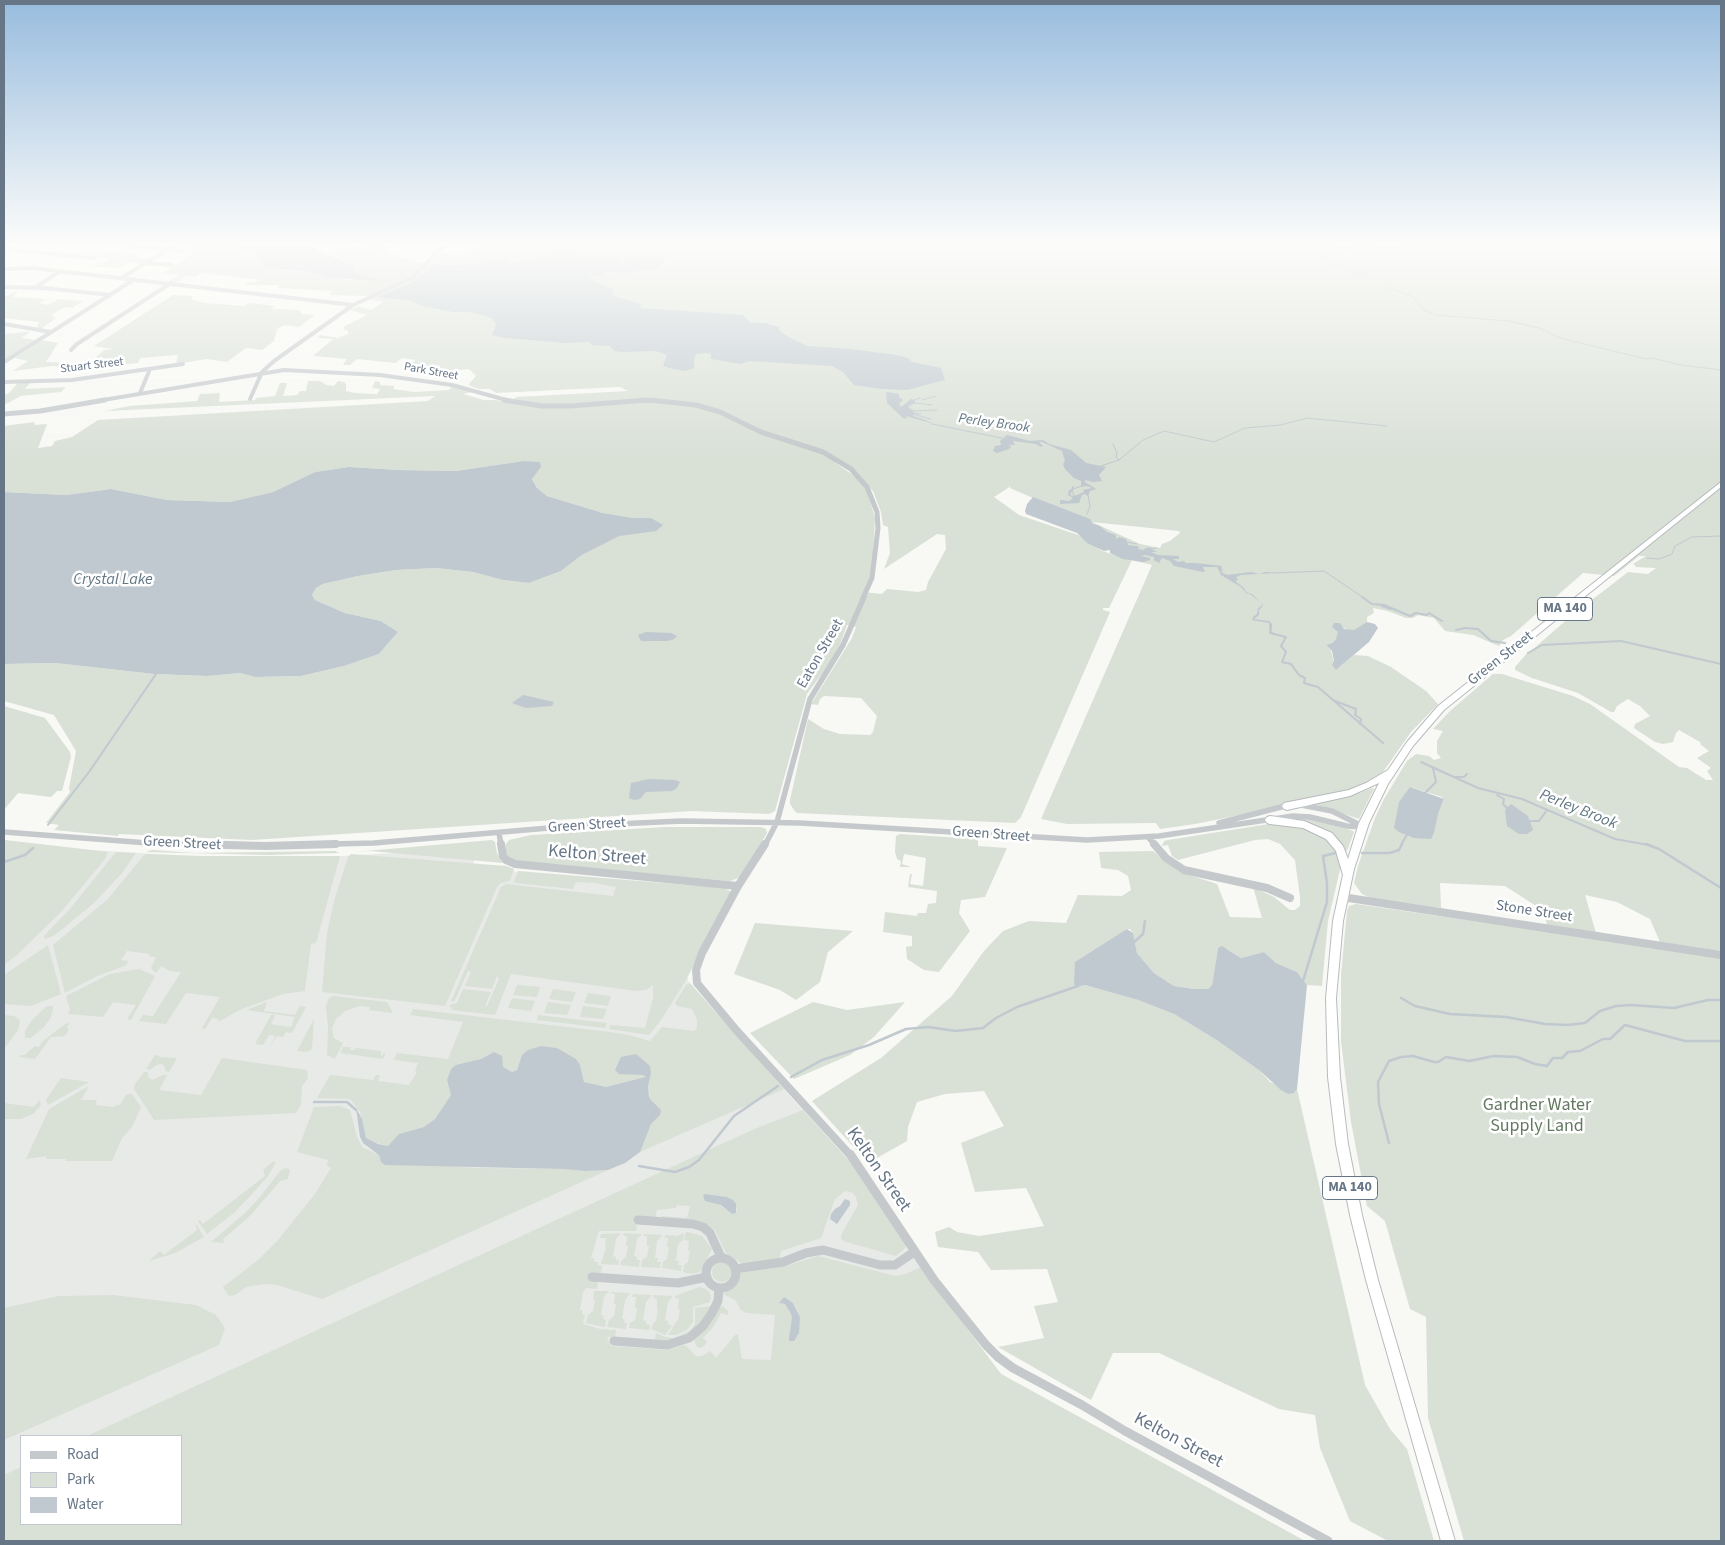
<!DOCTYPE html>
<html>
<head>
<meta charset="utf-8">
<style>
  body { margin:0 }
  #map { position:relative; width:1725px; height:1545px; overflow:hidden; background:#f8f8f5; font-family:"Source Sans 3",sans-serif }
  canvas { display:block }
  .frame { position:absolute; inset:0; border:5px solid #667687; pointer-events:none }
  .legend { position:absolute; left:20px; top:1435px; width:162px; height:90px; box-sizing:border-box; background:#fff; border:1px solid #c2c8cf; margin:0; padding:6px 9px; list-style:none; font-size:15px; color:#667687 }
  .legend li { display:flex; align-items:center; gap:10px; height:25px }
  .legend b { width:25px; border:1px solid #c2c8cf }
</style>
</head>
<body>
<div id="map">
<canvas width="1725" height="1545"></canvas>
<div class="frame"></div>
<ul class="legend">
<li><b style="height:6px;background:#c5c9cc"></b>Road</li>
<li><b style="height:14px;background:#d9e0d6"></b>Park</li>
<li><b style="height:14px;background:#c0c9cf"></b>Water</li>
</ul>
</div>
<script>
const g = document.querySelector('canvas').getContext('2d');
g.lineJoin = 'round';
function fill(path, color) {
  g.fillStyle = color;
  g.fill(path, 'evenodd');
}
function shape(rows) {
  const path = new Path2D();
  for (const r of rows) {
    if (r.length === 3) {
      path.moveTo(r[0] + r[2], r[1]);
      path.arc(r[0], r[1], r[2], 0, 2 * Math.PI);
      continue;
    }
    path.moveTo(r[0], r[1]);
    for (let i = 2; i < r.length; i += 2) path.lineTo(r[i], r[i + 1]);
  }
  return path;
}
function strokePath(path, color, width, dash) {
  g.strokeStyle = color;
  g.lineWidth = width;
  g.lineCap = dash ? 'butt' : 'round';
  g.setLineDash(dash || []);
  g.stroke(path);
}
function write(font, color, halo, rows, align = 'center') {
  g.font = font + ' "Source Sans 3",sans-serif';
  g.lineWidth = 5;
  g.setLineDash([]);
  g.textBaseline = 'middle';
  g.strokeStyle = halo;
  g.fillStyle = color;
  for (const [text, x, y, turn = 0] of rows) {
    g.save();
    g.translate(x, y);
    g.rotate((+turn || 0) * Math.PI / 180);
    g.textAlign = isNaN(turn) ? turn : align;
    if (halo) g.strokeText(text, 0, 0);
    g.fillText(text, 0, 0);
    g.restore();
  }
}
const built = shape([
  [4,840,92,850,200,857,328,857,476,848,473,867,729,894,686,973,690,986,851,1163,924,1272,1001,1374,1305,1541,4,1541],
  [21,1436,181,1436,181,1524,21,1524]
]);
const green = shape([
  [190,244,249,244,243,245,242,250,251,251,253,256,257,257,261,264,267,266,266,267,284,271,310,272,327,278,353,280,355,278,345,260,329,254,337,250,359,246,379,254,381,253,358,244,381,244,391,248,384,252,429,265,439,253,456,256,483,247,482,244,1721,244,1721,951,1660,942,1650,919,1617,902,1585,895,1596,933,1547,925,1544,911,1505,886,1440,883,1441,908,1371,898,1362,894,1354,883,1358,866,1375,818,1384,799,1407,761,1416,754,1429,756,1434,760,1441,758,1437,753,1437,741,1443,731,1433,729,1450,711,1493,674,1502,674,1573,696,1590,704,1679,767,1687,768,1706,780,1713,780,1707,771,1711,768,1697,758,1709,751,1701,745,1700,742,1679,730,1676,733,1673,742,1663,744,1655,742,1634,728,1635,724,1650,716,1640,706,1628,699,1617,706,1614,712,1611,712,1578,693,1532,678,1515,670,1515,667,1528,652,1531,651,1571,616,1628,572,1648,574,1656,568,1635,567,1636,566,1633,564,1646,556,1639,556,1614,576,1583,573,1511,636,1503,640,1499,646,1473,635,1445,631,1434,618,1418,615,1413,618,1406,618,1388,611,1373,608,1374,613,1367,617,1367,622,1362,626,1354,630,1348,630,1342,627,1336,639,1332,643,1326,645,1331,651,1336,670,1354,655,1368,656,1391,667,1426,691,1438,704,1411,732,1383,772,1370,782,1340,794,1294,801,1260,811,1195,824,1160,829,1156,823,1067,824,1041,819,1152,565,1132,560,1109,608,1103,608,1103,610,1110,612,1021,817,1015,823,797,813,794,810,790,804,790,800,808,719,824,729,840,734,870,735,873,732,877,716,861,698,824,696,820,699,818,705,811,704,852,638,856,627,847,625,841,642,830,663,807,694,775,811,769,814,692,811,252,840,119,834,118,836,54,830,59,825,46,823,70,792,69,788,76,751,54,715,4,701,4,664,55,663,154,674,206,676,240,673,255,677,301,676,344,666,379,654,398,632,381,621,345,613,315,600,312,595,316,588,323,584,358,576,396,570,436,568,473,572,503,580,529,583,561,571,582,555,651,518,632,519,603,513,547,496,537,488,532,478,541,467,523,461,456,471,399,470,349,467,315,472,273,492,230,502,167,500,111,489,66,495,4,492,4,426,34,422,35,425,47,424,38,448,52,446,55,441,72,437,98,420,428,401,435,396,105,411,129,406,197,401,200,394,220,393,219,402,255,400,256,398,275,396,280,383,287,383,283,396,297,395,300,391,306,391,308,381,320,381,327,385,334,386,338,381,344,382,346,384,346,391,355,393,377,394,380,389,372,388,375,381,380,382,380,385,395,386,393,389,414,392,449,390,452,386,472,392,463,394,484,400,495,400,524,405,589,404,537,404,514,399,516,397,628,391,620,387,496,393,490,389,479,389,468,385,476,376,469,369,452,371,410,366,415,360,402,358,396,363,357,359,350,365,343,365,347,359,313,356,333,339,318,338,320,335,338,338,348,334,348,331,343,329,345,326,367,315,350,310,352,309,359,307,371,310,383,302,369,299,371,296,330,295,332,291,278,288,279,285,245,285,246,283,261,280,201,273,196,277,186,276,176,282,169,281,179,275,163,273,195,252,189,251,195,246],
  [834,462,852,469,873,491,881,512,883,525,888,527,890,553,884,569,937,534,945,535,946,549,928,582,926,590,918,592,887,589,882,594,864,592,872,573,875,518,867,491,856,477],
  [1011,486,1010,488,1086,521,1092,521,1088,529,1142,552,1154,553,1137,555,1131,560,1102,551,1078,535,1019,515,994,497],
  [1092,522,1179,531,1180,533,1170,541,1162,544,1160,548,1140,544],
  [1410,787,1442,797,1444,800,1438,814],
  [96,250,140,255,136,258,150,259,142,264,128,262,119,268,83,266,99,265,110,258,87,256],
  [15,292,18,292,13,297,46,299,39,303,48,305,59,299,83,301,72,308,65,307,51,315,56,318,41,329,37,328,39,322,4,318,4,297],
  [173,295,193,296,191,299,204,303,244,306,249,303,275,306,271,309,299,310,302,314,315,315,299,327,284,325,277,329,274,341,262,350,246,348,227,362,207,359,176,364,178,355,140,358,138,363,107,366,109,362,89,364,104,350,113,349,94,346],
  [25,332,30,332,21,338,35,340,4,360,4,334],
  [42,340,58,343,46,362,76,363,67,371,61,371,64,367,52,366,13,371,28,361,15,358],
  [18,383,30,383,25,389,66,387,61,392,21,396,4,405,4,394,8,394],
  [4,706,45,718,70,752,71,757,62,791,57,791,51,797,18,793,4,810],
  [1372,788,1374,789,1359,819,1314,804,1314,803,1352,796],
  [1294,818,1306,818,1351,830,1354,832,1347,851,1344,851,1342,846,1294,820],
  [1269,824,1282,824,1309,829,1328,839,1335,846,1342,861,1328,921,1322,986,1307,985,1297,972,1276,963,1264,952,1241,958,1227,949,1218,948,1212,985,1208,989,1194,989,1174,986,1154,973,1137,953,1133,933,1130,929,1127,929,1079,986,1085,985,1138,1000,1174,1014,1218,1041,1260,1071,1270,1082,1294,1093,1297,1089,1365,1385,1390,1429,1407,1449,1434,1541,1388,1541,1350,1521,1320,1448,1315,1415,1279,1409,1159,1353,1113,1353,1091,1400,998,1347,1044,1338,1034,1306,1058,1302,1047,1269,991,1270,978,1252,938,1247,935,1232,949,1227,957,1232,979,1236,1044,1226,1026,1188,975,1192,961,1143,1004,1126,984,1091,945,1094,917,1102,908,1127,907,1141,868,1163,812,1101,881,1058,952,996,984,951,1003,931,1029,921,1066,923,1078,895,1122,896,1131,890,1128,876,1118,870,1101,868,1099,852,1153,851,1171,866,1183,873,1217,884,1230,917,1262,918,1253,887,1274,897,1290,910,1295,910,1300,906,1300,897,1295,860,1280,844,1268,839,1255,840,1178,860,1172,856,1168,845,1162,846,1164,841,1168,840],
  [665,827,761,827,766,829,767,833,741,877,730,881,520,862,508,857,505,851,506,844,509,840,531,835],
  [900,834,975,839,978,841,978,846,1007,848,985,897,961,900,959,913,970,931,939,972,924,970,907,959,906,947,912,946,912,936,883,932,885,912,917,916,918,913,926,913,928,904,936,903,937,891,908,887,910,874,912,874,910,884,923,886,926,858,904,854,902,864,911,867,900,867,901,861,897,859,895,852,896,836],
  [4,840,108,852,105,859,61,912,17,955,4,965],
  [492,840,495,842,497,853,503,863,371,851,354,852],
  [152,850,195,853,335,851,339,853,268,855,146,852],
  [116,852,136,853,122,873,94,903,55,935,45,939,44,936,69,910],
  [148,854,202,856,340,856,316,943,311,944,305,991,283,994,242,1009,218,1022,219,1019,212,1018,205,1029,202,1028,220,997,186,993,166,1024,139,1021,143,1015,153,1016,181,972,170,971,161,966,156,973,151,968,156,957,148,956,150,954,127,951,121,960,129,961,125,966,97,976,65,993,53,945,108,899,144,855],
  [351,854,506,866,514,869,510,881,501,883,497,887,445,1006,322,992,327,933,334,901,348,857],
  [518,871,725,888,731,892,685,982,661,1020,649,1035,609,1029,610,1025,645,1028,653,998,653,985,646,990,637,991,511,974,495,1015,452,1010,449,1005,457,1003,463,989,491,992,485,1006,487,1006,499,979,497,976,492,989,465,986,471,972,468,971,454,1002,451,1001,501,887,506,884,613,896,616,887,590,882,589,883,576,882,573,889,516,883,514,881],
  [1356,904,1721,957,1721,1541,1464,1541,1428,1418,1426,1317,1410,1309,1385,1221,1367,1206,1351,1122,1341,1041,1341,975,1347,911,1349,906],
  [755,923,853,931,828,952,820,982,796,1000,780,990,734,974],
  [48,945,61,994,31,1006,4,1004,4,975],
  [139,969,155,976,131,1020,127,1019,136,1005,113,1002,103,1017,68,1014,70,1010,66,996,110,974],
  [690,983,784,1089,640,1152,651,1124,659,1116,651,1100,648,1086,651,1073,634,1075,643,1075,646,1077,645,1079,606,1087,584,1082,580,1065,576,1059,557,1048,541,1046,522,1055,517,1070,512,1072,503,1067,494,1052,481,1059,451,1069,447,1080,451,1095,435,1119,424,1127,399,1134,388,1146,369,1141,366,1138,360,1112,350,1099,317,1098,330,1075,373,1080,376,1075,380,1075,378,1081,409,1085,417,1072,415,1071,418,1063,394,1060,397,1053,448,1059,463,1022,410,1015,413,1009,610,1032,629,1035,650,1041,662,1027,694,1031,697,1028,697,1019,692,1009,677,1006,675,1003,686,985],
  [517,985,540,987,537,997,513,995],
  [553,989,576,992,572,1002,549,999],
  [588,993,611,996,608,1006,584,1003],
  [333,996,387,1002,393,1013,369,1010,370,1007,360,1006,345,1011,336,1019,332,1028,334,1038,343,1043,335,1059,327,1055,328,1028,326,1006,329,998],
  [512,998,535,1001,531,1011,508,1008],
  [267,1002,264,1011,295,1015,300,1006,306,1007,292,1033,286,1032,283,1037,277,1036,269,1047,275,1037,273,1035,269,1035,263,1045,255,1044,271,1015,275,1015,271,1024,283,1026,291,1027,295,1017,246,1010],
  [548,1002,571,1005,567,1015,544,1013],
  [813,1002,847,1010,905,1002,874,1037,850,1055,794,1079,750,1033],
  [47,1006,53,1006,53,1009,51,1017,45,1026,31,1038,25,1038,25,1031,32,1020],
  [583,1006,607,1009,603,1019,580,1017],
  [4,1015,14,1016,19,1019,20,1022,18,1030,4,1049],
  [538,1015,607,1023,605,1028,537,1020],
  [314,1019,312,1049,307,1052,297,1051],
  [67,1023,69,1023,67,1028,69,1029,65,1036,51,1037,35,1059,19,1057,21,1055,25,1055,35,1046,39,1047,43,1041],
  [343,1047,351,1047,350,1050,354,1050,356,1048,381,1051,381,1056,386,1052,383,1059,340,1053],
  [155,1055,160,1056,159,1057,177,1058,169,1072,165,1071,165,1067,162,1064,156,1065,150,1070,146,1069],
  [222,1058,307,1070,308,1078,302,1086,301,1105,296,1113,154,1120,134,1089,135,1084,144,1072,148,1072,148,1077,152,1080,163,1075,167,1075,159,1090,201,1095],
  [61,1078,89,1082,48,1105,46,1100],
  [89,1086,81,1100,97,1100,95,1105,114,1107,116,1105,120,1105,126,1095,131,1093,141,1107,132,1127,122,1138,112,1161,65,1161,66,1159,46,1159,47,1156,26,1159,49,1109],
  [40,1100,41,1105,33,1114,21,1119,4,1119,4,1103,34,1107],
  [340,1106,350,1110,357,1137,362,1147,379,1155,381,1162,478,1168,563,1169,585,1171,608,1170,322,1299,277,1285,264,1284,246,1287,235,1295,229,1296,223,1287,258,1260,278,1240,315,1194,331,1168,327,1166,328,1160,297,1152,314,1107],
  [803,1110,851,1163,907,1246,896,1256,843,1241,841,1238,842,1233,858,1205,856,1197,853,1193,845,1191,835,1199,821,1238,781,1251,780,1259,743,1264,726,1253,715,1230,705,1224,661,1218,662,1216,687,1218,690,1206,677,1205,676,1208,657,1210,655,1218,635,1217,633,1223,637,1224,636,1231,599,1231,591,1258,595,1259,594,1262,598,1262,598,1265,602,1266,601,1273,591,1273,588,1280,598,1281,597,1289,586,1288,583,1292,580,1310,583,1311,582,1314,585,1315,583,1324,600,1329,616,1330,615,1337,608,1337,607,1339,611,1346,665,1350,685,1345,696,1356,702,1356,710,1351,716,1358,736,1334,738,1335,742,1359,771,1360,775,1315,746,1313,741,1310,735,1300,723,1294,733,1285,741,1273,789,1265,818,1256,895,1276,906,1274,921,1267,1001,1374,1305,1541,4,1541,4,1475,21,1467,21,1524,181,1524,181,1436,87,1436,752,1130],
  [705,1194,727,1197,737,1208,736,1213,732,1214],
  [780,1303,793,1303,796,1307,800,1317,798,1337,790,1330,792,1317,788,1308,785,1304],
  [274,1161,276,1162,268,1176,253,1193,235,1212,207,1234,198,1221,200,1220,203,1224,265,1176,263,1170],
  [285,1168,290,1170,288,1179,280,1181,251,1215,223,1239,224,1243,211,1242,245,1213,260,1197,280,1171],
  [195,1223,204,1237,175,1253,149,1261,160,1251,164,1255,197,1230],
  [688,1232,702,1236,712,1249,700,1272,691,1274,683,1272,684,1265,688,1262,690,1251,688,1250,689,1241,684,1240,686,1232],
  [621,1233,616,1239,613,1256,616,1257,616,1260,619,1260,618,1265,601,1264,606,1248,605,1247,606,1238,600,1238,601,1234],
  [624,1233,642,1234,637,1239,634,1256,637,1257,637,1260,640,1260,639,1267,620,1265,621,1261,626,1257,628,1246,626,1246,627,1236,623,1236],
  [684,1233,683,1240,678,1244,676,1261,679,1261,678,1265,682,1265,681,1271,662,1268,663,1262,667,1259,669,1247,667,1247,668,1238,664,1237,665,1235,677,1236],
  [644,1234,663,1235,657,1241,655,1258,658,1258,657,1262,661,1262,660,1268,641,1267,642,1260,647,1257,649,1246,647,1246,647,1236,644,1236],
  [722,1272,10],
  [699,1287,706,1289,709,1292,711,1297,710,1302,693,1307,693,1322,687,1330,676,1335,668,1335,676,1322,678,1321,680,1309,678,1309,679,1299,675,1298,675,1296],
  [594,1291,609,1291,604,1297,601,1315,604,1316,603,1319,606,1320,605,1327,586,1323,588,1315,593,1311,595,1300,593,1299],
  [611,1292,630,1293,625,1300,622,1319,625,1319,624,1323,627,1323,626,1329,607,1327,609,1320,614,1316,616,1304,614,1304,615,1294,611,1293],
  [633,1294,652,1295,646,1302,643,1320,646,1321,646,1324,650,1325,649,1330,629,1328,630,1323,635,1320,637,1308,635,1307,636,1297,632,1297],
  [113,1295,196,1305,216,1315,225,1328,219,1345,4,1440,4,1308,59,1296],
  [654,1295,673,1296,668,1302,665,1320,668,1321,668,1324,672,1326,665,1335,651,1329,654,1322,656,1321,658,1309,657,1309,657,1299,653,1298],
  [715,1296,715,1300,704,1321,684,1336,667,1341,655,1340,656,1333,665,1337,674,1338,690,1331,695,1324,695,1308,711,1306],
  [723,1306,728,1311,728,1315,721,1313,714,1326,703,1338,707,1342,705,1345,700,1348,696,1346,694,1339,720,1307]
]);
const water = shape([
  [249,244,312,244,317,250,355,266,353,272,361,276,388,281,327,278,310,272,272,269,261,264,257,257,250,253,250,251,240,250,244,245],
  [554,249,561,249,567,252,575,249,578,250,576,253,594,253,595,255,619,257,618,262,625,261,626,257,638,254,653,258,660,254,667,256,661,266,655,269,619,273,611,271,604,273,603,276,588,277,599,284,613,289,613,296,641,304,640,308,743,315,751,323,765,323,780,327,779,330,787,336,807,346,851,349,897,355,908,358,912,362,941,368,945,380,907,390,882,389,854,385,843,372,832,366,750,361,740,364,711,359,711,354,706,353,696,354,694,360,694,368,685,371,673,369,663,366,667,355,656,351,622,352,614,351,610,346,591,345,590,342,565,343,505,338,492,335,496,325,493,319,483,315,470,312,453,312,423,306,412,301,378,297,411,283,429,270,432,264,447,266,486,263,508,257,506,261,509,263,537,259,556,254,557,253,551,251],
  [888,392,899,394,899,397,903,400,899,404,901,407,911,399,915,400,915,403,908,407,914,411,912,412,915,413,913,416,923,419,934,424,906,416,907,419,903,418,887,403,886,393],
  [1007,435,1030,441,1043,440,1049,444,1071,450,1086,463,1106,467,1099,475,1102,481,1093,482,1085,480,1085,482,1096,489,1090,491,1088,496,1085,494,1082,495,1079,503,1060,504,1060,500,1069,501,1073,498,1068,495,1069,490,1072,489,1072,486,1074,487,1070,495,1074,496,1084,492,1083,490,1092,488,1087,486,1081,487,1081,481,1074,478,1065,469,1063,464,1065,461,1062,451,1042,442,1039,442,1043,446,1041,447,1036,444,1013,441,1015,445,1009,445,1011,447,1009,449,997,453,993,451,995,446,1001,445,1000,441],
  [523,461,540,462,541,467,532,479,537,488,547,496,603,513,632,518,651,518,663,525,656,531,619,536,582,555,561,571,529,583,503,580,473,572,436,568,396,570,358,576,323,584,316,588,312,595,315,600,345,613,381,621,398,632,379,654,344,666,301,676,255,677,240,673,207,676,154,674,55,663,4,664,4,492,66,495,111,489,167,500,230,502,273,492,315,472,349,467,399,470,456,471],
  [1033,497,1090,519,1093,524,1100,526,1107,532,1116,535,1116,539,1119,537,1126,539,1128,545,1137,546,1139,547,1138,549,1144,550,1145,548,1146,549,1148,547,1157,552,1151,552,1158,555,1179,556,1179,559,1173,559,1178,562,1184,561,1186,563,1196,563,1222,566,1221,568,1224,571,1222,570,1221,572,1227,575,1251,572,1259,574,1265,572,1270,572,1274,573,1241,575,1236,577,1238,580,1235,581,1244,588,1246,592,1252,594,1262,604,1263,606,1259,610,1259,615,1254,619,1269,621,1272,624,1271,631,1275,634,1270,633,1269,623,1252,620,1253,617,1257,614,1258,608,1262,606,1261,603,1250,594,1246,593,1241,587,1221,575,1217,567,1203,567,1205,571,1203,572,1174,566,1170,561,1162,558,1159,563,1154,560,1154,557,1145,555,1141,556,1150,558,1150,560,1143,562,1123,559,1110,553,1110,550,1104,551,1087,543,1077,533,1026,514,1025,511,1027,504],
  [1367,622,1375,624,1378,628,1369,642,1336,670,1332,665,1334,661,1332,651,1326,645,1332,643,1336,639,1338,632,1332,627,1334,623,1340,623,1344,629,1354,630],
  [646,632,671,633,677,636,674,639,667,641,641,641,638,635],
  [523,695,554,702,552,706,526,708,512,703],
  [649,779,675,780,680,782,677,788,672,791,646,792,640,799,634,800,629,798,631,783],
  [1410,787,1444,799,1438,814,1434,833,1431,839,1414,838,1399,832,1394,828,1399,802],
  [1511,804,1528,816,1533,830,1527,834,1519,834,1507,826,1505,810],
  [1127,929,1133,933,1137,953,1154,973,1174,986,1194,989,1208,989,1212,985,1218,948,1222,946,1241,958,1264,952,1276,963,1297,972,1307,985,1297,1089,1294,1093,1288,1094,1281,1090,1260,1071,1218,1041,1174,1014,1138,1000,1085,985,1077,987,1074,985,1075,962],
  [541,1046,557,1048,576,1059,580,1065,584,1082,606,1087,646,1077,643,1075,619,1074,615,1070,621,1057,636,1054,650,1066,651,1073,648,1086,649,1096,651,1100,661,1110,660,1115,651,1124,640,1152,625,1163,608,1170,585,1171,563,1169,385,1165,381,1162,379,1155,363,1143,360,1137,356,1108,362,1119,366,1138,378,1144,388,1146,399,1134,424,1127,435,1119,451,1095,447,1080,451,1069,456,1065,481,1059,494,1052,502,1056,503,1067,512,1072,517,1070,522,1055,528,1050],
  [705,1194,727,1197,733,1200,736,1204,736,1213,732,1214,721,1205,705,1201,703,1196],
  [845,1199,850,1201,850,1205,837,1224,830,1219,831,1214,835,1209,840,1206],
  [784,1297,793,1303,800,1317,799,1333,794,1341,789,1341,789,1338,792,1317,790,1312,785,1304,779,1303]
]);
const streamFar2 = shape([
  [1319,244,1320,257,1343,269,1367,276],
  [1334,245,1350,249],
  [1339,249,1370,251,1379,247,1398,247],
  [1384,286,1414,297,1424,310,1436,315,1509,321,1539,328,1560,338,1646,359,1652,358,1681,365,1721,370],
  [914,400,920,398],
  [922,400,936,396],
  [915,403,932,405],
  [913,411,937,410],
  [913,413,921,414],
  [912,414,931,419],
  [932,424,1006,439],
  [1119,460,1143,440,1164,431,1214,442,1245,428,1281,425,1307,418,1387,426],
  [1101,466,1119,460,1116,457,1117,453,1113,444],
  [1072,489,1074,496],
  [1073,489,1082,486],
  [1087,514,1090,506,1088,495],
  [1127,542,1137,544],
  [1150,549,1157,548],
  [1647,558,1659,559,1672,554,1675,546,1692,537,1721,536],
  [1273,573,1324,571,1364,598]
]);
const streamFar1 = shape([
  [1362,597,1372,604,1384,605,1410,616,1416,613,1427,615,1429,613,1442,621],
  [1382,606,1391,609],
  [1271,626,1270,633,1286,637,1281,646,1286,652,1282,662,1291,664,1299,675,1305,678,1304,683,1318,687,1383,743],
  [1456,630,1465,628,1478,629,1491,641,1505,643],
  [1528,653,1542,645,1621,641,1721,664],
  [1335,701,1356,709,1355,715,1361,719,1360,724],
  [1421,762,1478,788,1522,799,1615,839,1649,845],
  [1456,777,1464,777,1467,774],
  [1425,793,1436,782,1433,768],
  [1497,795,1504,799,1503,804,1508,809],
  [1530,821,1539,821,1547,810],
  [48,825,89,772,156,674],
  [1401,845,1408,833]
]);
const stream = shape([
  [1646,844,1659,849,1721,888],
  [1362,853,1390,853,1399,850,1402,844],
  [4,862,25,855,33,848],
  [1133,943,1143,934,1145,921],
  [1303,981,1327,902,1327,883,1323,856,1336,853],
  [1401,998,1415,1006,1450,1014,1506,1017,1545,1024,1568,1025,1585,1023,1600,1011,1616,1006,1631,1005,1674,1008,1708,1000,1721,1000],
  [791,1077,822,1060,869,1045,906,1029,928,1027,956,1031,983,1028,996,1018,1017,1007,1078,986],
  [314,1102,347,1102,356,1110],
  [1389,1143,1379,1104,1378,1082,1389,1061,1401,1057,1413,1056,1434,1062,1438,1062,1446,1057,1469,1061,1494,1056,1517,1057,1535,1064,1547,1066,1553,1058,1562,1058,1568,1052,1580,1051,1603,1039,1610,1039,1625,1025,1685,1041,1721,1041],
  [639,1166,675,1172,689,1167,699,1160,734,1116,778,1086]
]);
const minorFar4 = shape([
  [112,244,183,251],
  [4,249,94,258],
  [147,263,172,265],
  [4,269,32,268,353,305],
  [121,278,177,244],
  [4,287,45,288,110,295],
  [35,288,60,271],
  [4,324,51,332],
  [71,350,77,344,171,283],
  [4,362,135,279],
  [4,382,72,380,183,364],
  [140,393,150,369],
  [250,399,262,372,274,361,353,305,412,278,437,252,448,244],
  [97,401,284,370,380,375,452,385,510,401],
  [631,401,662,401]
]);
const minorFar3 = shape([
  [504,400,542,406,570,406,647,400],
  [650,400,696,405,720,412,761,432,823,452,851,469,867,487,877,512,878,528,872,578,863,598],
  [4,414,40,411,105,400]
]);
const minorFar2 = shape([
  [1301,805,1332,811,1362,826],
  [1219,823,1289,805],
  [4,832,148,843,238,845],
  [499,833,501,845],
  [1148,837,1155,845],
  [291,845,374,843,572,826,682,821,800,823,1087,840,1159,836,1293,816,1310,817,1347,826,1363,827],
  [765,845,777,822,810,699,843,645,864,597]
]);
const minorFar1 = shape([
  [189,844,265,846,336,844],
  [501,844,503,856,506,860,515,864,738,886],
  [765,844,738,886,702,953,696,970,697,983,737,1031,851,1156],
  [1154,844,1166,858,1184,870,1267,888,1290,898],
  [1342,897,1721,955]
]);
const minor = shape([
  [850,1154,934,1280,986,1345,998,1357,1013,1368,1082,1405,1125,1431,1328,1541],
  [638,1220,693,1224,703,1227,710,1233,721,1257],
  [721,1273,15],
  [735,1269,783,1262,806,1253,823,1250,880,1265,895,1265,914,1252],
  [592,1277,678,1283,707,1277],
  [614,1341,667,1345,689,1338,703,1326,712,1313,718,1301,719,1288]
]);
const highway = shape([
  [1721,482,1721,487,1444,710,1413,746,1388,784,1369,823,1354,869,1343,921,1336,998,1340,1077,1348,1144,1362,1215,1378,1280,1455,1541,1441,1541,1366,1280,1350,1215,1336,1144,1328,1077,1326,998,1333,921,1343,875,1336,851,1326,839,1303,828,1270,824,1267,823,1265,820,1267,817,1270,816,1304,821,1332,833,1343,846,1348,859,1359,823,1379,783,1350,796,1287,810,1284,809,1282,806,1284,803,1349,790,1366,783,1388,770,1407,742,1438,706,1721,482]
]);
const farStreetnames = [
  ["Stuart Street",92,366,-7],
  ["Park Street",431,372,10]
];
const farWaternames = [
  ["Perley Brook",994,424,8]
];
const shields = [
  [1565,609,55],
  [1350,1188,55]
];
const shieldNames = [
  ["MA 140",1565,609],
  ["MA 140",1350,1188]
];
const streetNames = [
  ["Eaton Street",821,654,-60],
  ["Green Street",1501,659,-38],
  ["Green Street",587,826,-4],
  ["Green Street",991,835,4],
  ["Green Street",182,844,3],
  ["Stone Street",1534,912,9]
];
const waterNames = [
  ["Crystal Lake",113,580],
  ["Perley Brook",1578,810,22]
];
const nearStreetnames = [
  ["Kelton Street",597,856,5],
  ["Kelton Street",878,1170,55],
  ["Kelton Street",1178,1441,28]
];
const nearParknames = [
  ["Gardner Water",1537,1106],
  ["Supply Land",1537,1127]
];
fill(built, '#e8eae8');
fill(green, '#d9e0d6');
fill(water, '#c0c9cf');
strokePath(streamFar2, '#c0c9cf', 1);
strokePath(streamFar1, '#c0c9cf', 2);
strokePath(stream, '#c0c9cf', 2.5);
strokePath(highway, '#b8bbbe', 2);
strokePath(minorFar4, '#c5c9cc', 4);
strokePath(minorFar3, '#c5c9cc', 5);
strokePath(minorFar2, '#c5c9cc', 5.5);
strokePath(minorFar1, '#c5c9cc', 8);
strokePath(minor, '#c5c9cc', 9);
fill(highway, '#fff');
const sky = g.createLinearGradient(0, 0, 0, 460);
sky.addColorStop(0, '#98bcde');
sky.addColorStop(0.53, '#fcfcfa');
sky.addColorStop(1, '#fcfcfa00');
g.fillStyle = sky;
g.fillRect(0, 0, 1725, 460);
write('12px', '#667687', '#fff', farStreetnames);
write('italic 14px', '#627783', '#fff', farWaternames);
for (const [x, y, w] of shields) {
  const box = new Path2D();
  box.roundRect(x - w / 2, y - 11.5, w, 23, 4);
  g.fillStyle = '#fff';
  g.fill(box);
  strokePath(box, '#667687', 1);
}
write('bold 14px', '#667687', null, shieldNames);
write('15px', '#667687', '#fff', streetNames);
write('italic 16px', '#627783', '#fff', waterNames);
write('18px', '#667687', '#fff', nearStreetnames);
write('18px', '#647961', '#fff', nearParknames);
</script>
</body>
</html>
